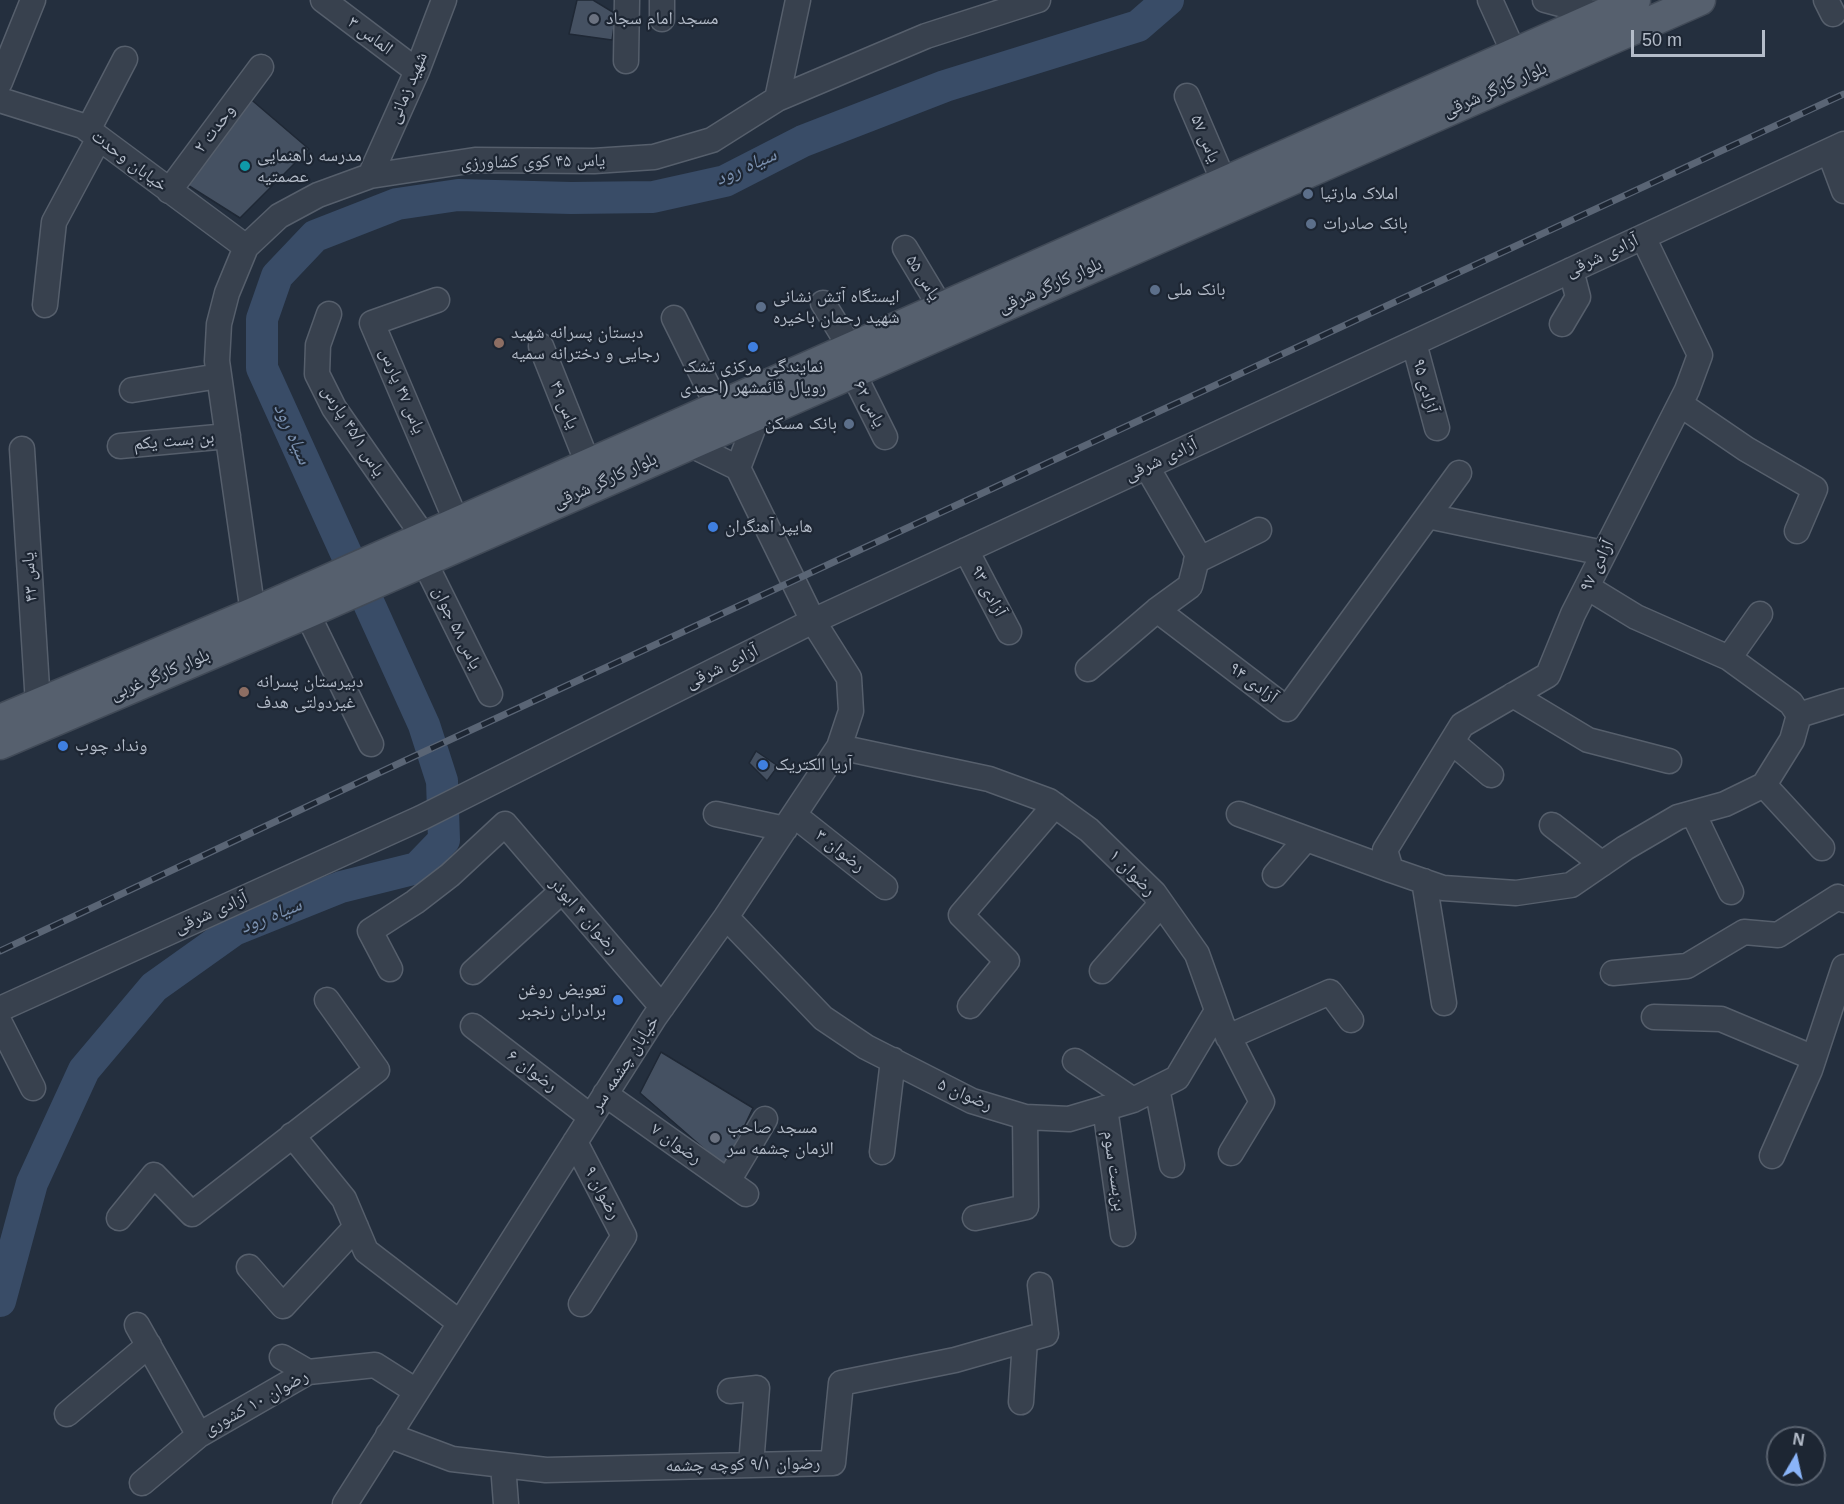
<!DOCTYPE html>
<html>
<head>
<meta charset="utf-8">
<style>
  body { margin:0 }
  #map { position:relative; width:1844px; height:1504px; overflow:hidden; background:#242f3e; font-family:Helvetica,sans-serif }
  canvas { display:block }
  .north { position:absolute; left:1766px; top:1426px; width:60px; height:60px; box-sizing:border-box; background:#1d2633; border:2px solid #59626f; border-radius:50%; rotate:9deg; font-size:16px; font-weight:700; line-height:24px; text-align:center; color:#b4bcc9 }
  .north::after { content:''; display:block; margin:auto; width:21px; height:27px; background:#8ab4f8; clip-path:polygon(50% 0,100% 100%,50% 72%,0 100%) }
  .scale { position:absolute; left:1631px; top:30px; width:134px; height:27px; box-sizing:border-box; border:3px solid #b4bcc9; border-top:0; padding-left:8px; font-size:18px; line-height:21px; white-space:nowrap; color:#b4bcc9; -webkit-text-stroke:4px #1d2633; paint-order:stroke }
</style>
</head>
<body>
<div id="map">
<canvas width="1844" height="1504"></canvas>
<div class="north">N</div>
<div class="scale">50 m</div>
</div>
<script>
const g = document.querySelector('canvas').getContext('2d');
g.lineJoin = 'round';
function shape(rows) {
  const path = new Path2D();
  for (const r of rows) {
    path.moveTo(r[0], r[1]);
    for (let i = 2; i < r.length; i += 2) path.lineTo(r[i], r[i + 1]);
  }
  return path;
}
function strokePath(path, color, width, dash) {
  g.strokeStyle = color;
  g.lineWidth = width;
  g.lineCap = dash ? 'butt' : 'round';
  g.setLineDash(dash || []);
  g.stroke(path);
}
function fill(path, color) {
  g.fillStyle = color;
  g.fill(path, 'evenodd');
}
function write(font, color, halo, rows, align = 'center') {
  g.font = font + ' Helvetica,"Noto Naskh Arabic",sans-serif';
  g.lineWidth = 4.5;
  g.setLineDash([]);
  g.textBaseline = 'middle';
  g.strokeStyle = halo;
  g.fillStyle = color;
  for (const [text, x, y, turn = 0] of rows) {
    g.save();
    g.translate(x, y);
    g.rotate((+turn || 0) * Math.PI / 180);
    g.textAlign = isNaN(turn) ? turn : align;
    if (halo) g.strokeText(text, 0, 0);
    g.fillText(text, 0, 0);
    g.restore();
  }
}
const river = shape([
  [0,1301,32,1183,84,1070,154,987,234,930,341,887,417,868,444,840,442,781,424,725,262,368,262,319,277,276,315,236,397,204,458,195,571,198,653,197,725,181,803,141,945,86,1138,26,1168,0]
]);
const building = shape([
  [577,0,593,0,616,14,612,40,569,34,577,0],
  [247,96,309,149,240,218,186,184,247,96],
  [756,751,778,766,767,781,749,763,756,751],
  [661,1052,753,1108,725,1167,640,1093,661,1052]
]);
const minor = shape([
  [323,0,417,71],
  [662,0,662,19],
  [1490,0,1514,53],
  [1545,0,1601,15],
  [1826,0,1833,14],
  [626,61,627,0],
  [0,82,33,0],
  [1187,96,1224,182],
  [777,99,798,0],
  [0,100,83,126,246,247],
  [88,130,125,59],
  [1829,151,1844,191],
  [370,176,417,71,444,0],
  [169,191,261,67],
  [905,248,941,308],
  [437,300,372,323,457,523],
  [823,303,850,347],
  [45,305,54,222,99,138],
  [329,314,318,345,317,374,334,408,424,537],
  [674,318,718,407],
  [1562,324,1578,297,1571,270],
  [1414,343,1437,428],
  [541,346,588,464],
  [852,371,885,437],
  [132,390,219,376],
  [1680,404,1746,449,1815,489,1797,531],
  [120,446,228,436],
  [22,449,38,704],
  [738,468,759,413],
  [1428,516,1603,553],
  [966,550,1009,632],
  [424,561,490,694],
  [1196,561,1259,530],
  [1587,587,1636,617,1729,658,1791,703,1799,715,1792,740,1764,785,1725,804,1678,817,1625,848,1571,885,1516,893,1443,888,1391,870,1385,850,1462,725,1548,675,1573,614,1687,390,1700,355,1643,237],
  [1157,610,1287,709,1459,473],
  [253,613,217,361,219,324,227,293,246,247,279,216,318,195,370,176,475,160,594,161,654,157,712,140,777,99,926,36,1038,0],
  [307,613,371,744],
  [1729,658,1760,614],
  [1088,669,1157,610,1190,586,1198,555,1147,467],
  [1513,695,1588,740,1669,761],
  [1799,715,1844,701],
  [1452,742,1491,775],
  [839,747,989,779,1049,801,1089,830,1154,893,1197,954,1222,1024,1262,1102,1231,1153],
  [1764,785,1822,848],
  [1693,813,1731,892],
  [716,814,785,829],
  [1239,814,1391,870],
  [794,815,885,887],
  [1552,825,1602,864],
  [1275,875,1306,839],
  [1424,881,1444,1003],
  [726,917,823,1018,866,1047,972,1101,1025,1117,1069,1119,1133,1100,1177,1078,1217,1011],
  [390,969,370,931,415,902,450,875,505,824,662,1007],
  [1102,971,1161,904],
  [473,972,562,891],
  [1613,973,1687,966,1744,932,1778,935,1838,897,1844,900],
  [970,1006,1007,961,961,915,1055,805],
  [0,1009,421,818,813,621,1844,144],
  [1654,1017,1721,1019,1814,1058],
  [0,1023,33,1088],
  [473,1026,591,1117],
  [1228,1037,1330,992,1351,1020],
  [1075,1061,1133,1100],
  [1157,1088,1172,1165],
  [605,1094,746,1194],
  [1105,1108,1123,1234],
  [292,1135,344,1199,366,1251,460,1323],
  [575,1142,624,1236,581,1304],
  [882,1152,893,1060],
  [1772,1156,1810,1070,1844,967],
  [728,1181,765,1119],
  [119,1218,154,1175,192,1214,377,1070,327,1000],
  [975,1218,1026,1207,1025,1117],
  [249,1267,283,1306,356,1227],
  [137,1325,199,1435],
  [282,1357,308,1372],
  [730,1391,757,1388,751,1465],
  [1021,1402,1025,1340],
  [67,1414,149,1345],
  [388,1435,452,1459,546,1470,833,1463,841,1383,955,1360,1046,1334,1040,1285],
  [503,1465,506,1504],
  [142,1483,199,1435,308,1372,375,1365,416,1391],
  [345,1504,654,1018,726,917,839,747,851,711,849,678,813,621,738,468,689,444]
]);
const major = shape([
  [0,720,253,613,1635,0],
  [0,744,307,613,1700,0]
]);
const rail = shape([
  [0,951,402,762,1844,94]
]);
const markers = [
  [594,19,6,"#6b7280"],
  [245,166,6,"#0f9aa8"],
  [1308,194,6,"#5c6f8a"],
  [1311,224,6,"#5c6f8a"],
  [1155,290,6,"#5c6f8a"],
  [761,307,6,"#5c6f8a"],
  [499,343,6,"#8d6e63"],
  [753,347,6,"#3f7fe0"],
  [849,424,6,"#5c6f8a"],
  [713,527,6,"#3f7fe0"],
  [244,692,6,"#8d6e63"],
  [63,746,6,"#3f7fe0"],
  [763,765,6,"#3f7fe0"],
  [618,1000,6,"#3f7fe0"],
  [715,1138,6,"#6b7280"]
];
const poiNames = [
  ["مسجد امام سجاد",606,19],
  ["مدرسه راهنمایی",257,156],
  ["عصمتیه",257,177],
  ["املاک مارتیا",1320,194],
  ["بانک صادرات",1323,224],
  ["بانک ملی",1167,290],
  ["ایستگاه آتش نشانی",773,297],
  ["شهید رحمان باخیره",773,318],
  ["دبستان پسرانه شهید",511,333],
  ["رجایی و دخترانه سمیه",511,354],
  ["نمایندگی مرکزی تشک",753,367,"center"],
  ["رویال قائمشهر (احمدی",753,388,"center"],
  ["بانک مسکن",837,424,"right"],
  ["هایپر آهنگران",725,527],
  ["دبیرستان پسرانه",256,682],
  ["غیردولتی هدف",256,703],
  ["ونداد چوب",75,746],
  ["آریا الکتریک",775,765],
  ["تعویض روغن",606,990,"right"],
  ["برادران رنجبر",606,1011,"right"],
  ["مسجد صاحب",727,1128],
  ["الزمان چشمه سر",727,1149]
];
const streetNames = [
  ["الماس ۳",370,36,37],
  ["شهید زمانی",408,88,-67],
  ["بلوار کارگر شرقی",1495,90,-24],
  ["وحدت ۲",215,129,-53],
  ["یاس ۵۷",1205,139,67],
  ["خیابان وحدت",129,161,37],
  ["یاس ۴۵ کوی کشاورزی",533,162,-1],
  ["آزادی شرقی",1602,256,-25],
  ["یاس ۵۵",923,278,58],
  ["بلوار کارگر شرقی",1050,286,-24],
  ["آزادی ۹۵",1425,386,75],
  ["یاس ۴۷ پارس",402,391,67],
  ["یاس ۶۲",869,404,63],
  ["یاس ۴۹",564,405,68],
  ["یاس ۴۵/۱ پارس",353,431,58],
  ["بن بست یکم",174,441,-5],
  ["آزادی شرقی",1161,460,-25],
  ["بلوار کارگر شرقی",605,481,-24],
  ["آزادی ۹۷",1597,566,-64],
  ["یاس ۴۳",30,577,-94],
  ["آزادی ۹۳",988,591,62],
  ["یاس ۵۸ جوان",457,628,64],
  ["آزادی شرقی",722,667,-26],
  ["بلوار کارگر غربی",160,675,-23],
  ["آزادی ۹۴",1253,683,37],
  ["رضوان ۳",840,851,38],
  ["رضوان ۱",1132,873,45],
  ["آزادی شرقی",211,913,-24],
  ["رضوان ۴ ابوذر",584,916,49],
  ["خیابان چشمه سر",625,1064,-57],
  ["رضوان ۶",532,1071,37],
  ["رضوان ۵",965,1095,23],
  ["رضوان ۷",676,1144,35],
  ["بن‌بست سوم",1114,1171,82],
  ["رضوان ۹",602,1193,62],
  ["رضوان ۱۰ کشوری",256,1403,-29],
  ["رضوان ۹/۱ کوچه چشمه",743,1465,-1]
];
const waterNames = [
  ["سیاه رود",746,167,-24],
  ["سیاه رود",292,434,66],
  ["سیاه رود",271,916,-22]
];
strokePath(river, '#394c67', 32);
fill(building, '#455162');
strokePath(building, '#1f2835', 1.5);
strokePath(minor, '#565f6c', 27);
strokePath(major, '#414a57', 33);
strokePath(minor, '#38414e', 24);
strokePath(major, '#56606e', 30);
strokePath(rail, '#5a6575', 7);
strokePath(rail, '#1d2633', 4.5, [14]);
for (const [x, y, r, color] of markers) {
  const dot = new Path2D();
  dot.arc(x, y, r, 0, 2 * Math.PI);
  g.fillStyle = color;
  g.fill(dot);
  strokePath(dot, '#1d2633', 2);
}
write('18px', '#b4bcc9', '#1d2633', poiNames, 'left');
write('18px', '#b4bcc9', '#1d2633', streetNames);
write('italic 20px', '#7c92b1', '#1d2633', waterNames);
</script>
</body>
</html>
